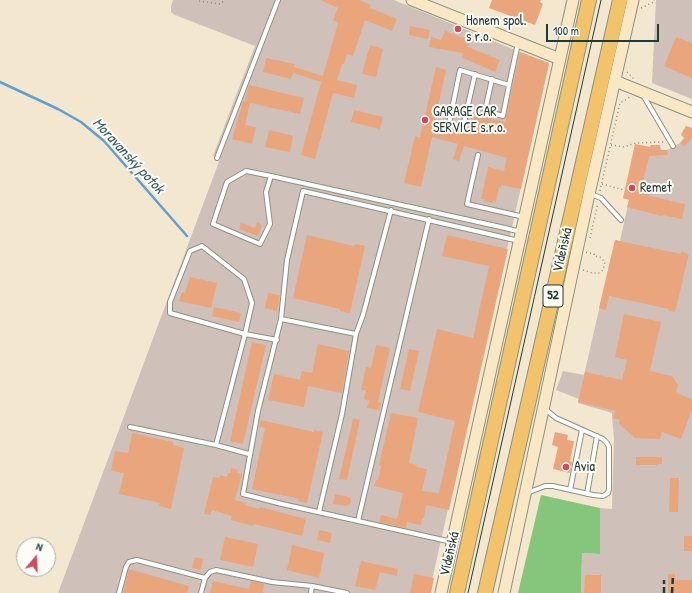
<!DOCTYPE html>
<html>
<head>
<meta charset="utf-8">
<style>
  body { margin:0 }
  #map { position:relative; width:692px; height:593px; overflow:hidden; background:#f3e7cf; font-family:"Patrick Hand",sans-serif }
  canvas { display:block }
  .north { position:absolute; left:16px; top:537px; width:40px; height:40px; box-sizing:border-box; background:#fdfcf7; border:1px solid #a4b0a9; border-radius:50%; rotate:19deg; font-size:11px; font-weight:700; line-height:16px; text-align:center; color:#1f3d34 }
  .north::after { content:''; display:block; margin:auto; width:14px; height:18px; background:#d1495b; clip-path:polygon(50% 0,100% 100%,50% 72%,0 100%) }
  .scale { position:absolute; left:546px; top:24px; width:113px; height:18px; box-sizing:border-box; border:2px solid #1f3d34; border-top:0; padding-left:5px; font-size:12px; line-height:14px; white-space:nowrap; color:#1f3d34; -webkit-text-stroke:3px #fdfcf7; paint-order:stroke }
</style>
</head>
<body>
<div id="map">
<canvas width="692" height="593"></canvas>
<div class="north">N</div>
<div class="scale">100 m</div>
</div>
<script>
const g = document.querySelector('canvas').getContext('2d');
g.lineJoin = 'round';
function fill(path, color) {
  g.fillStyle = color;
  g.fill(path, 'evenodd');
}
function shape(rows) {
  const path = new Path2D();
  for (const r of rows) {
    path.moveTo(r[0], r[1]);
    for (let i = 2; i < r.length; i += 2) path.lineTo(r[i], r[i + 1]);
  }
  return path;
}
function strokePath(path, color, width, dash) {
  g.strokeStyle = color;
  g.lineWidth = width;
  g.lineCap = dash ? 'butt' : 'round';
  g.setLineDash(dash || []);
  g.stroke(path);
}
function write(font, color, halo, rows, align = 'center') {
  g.font = font + ' "Patrick Hand",sans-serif';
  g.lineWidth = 4;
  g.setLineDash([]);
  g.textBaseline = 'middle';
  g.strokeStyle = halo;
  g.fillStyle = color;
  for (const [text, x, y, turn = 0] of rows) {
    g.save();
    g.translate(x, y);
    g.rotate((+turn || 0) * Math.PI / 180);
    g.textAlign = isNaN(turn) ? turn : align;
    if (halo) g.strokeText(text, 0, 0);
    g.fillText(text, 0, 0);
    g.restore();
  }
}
const industrial = shape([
  [173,0,394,0,549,64,429,593,58,593,220,159,213,156,255,46,175,15,171,12,171,6],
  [656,0,692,0,692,99,652,83],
  [686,126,692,128,692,593,581,593,582,553,600,554,600,508,612,509,614,438,612,417,612,413,578,403,579,399,556,390,563,371,584,375,615,240,620,241,631,191,651,145,660,145,661,150,667,150,680,143,684,138,681,135]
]);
const green = shape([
  [541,495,600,508,600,554,582,553,581,593,518,593]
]);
const stream = shape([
  [0,82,58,109,81,122,104,141,187,236]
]);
const building = shape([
  [320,0,359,0,371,5,370,8,397,19,392,31,365,20,353,56,347,54,344,64,342,64,337,80,357,85,354,98,333,93,315,159,301,155,321,82,293,73,291,79,263,72,266,58,295,64,294,67,323,76,338,23,333,20,338,8],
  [492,0,541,0,540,2,543,4,535,25,489,8],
  [410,26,430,30,428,39,409,35],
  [445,31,471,41,468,47,500,60,495,72,463,58,464,57,462,56,463,53,429,47,431,37,441,40],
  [676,37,692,43,692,78,664,66],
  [370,45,383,49,376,77,362,74],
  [520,52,549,63,521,189,501,185,501,188,499,187,496,202,493,201,493,203,484,201,484,199,481,199,488,167,504,171,507,158,464,146,459,161,453,159,458,144,432,137,421,187,404,183,415,136,420,137,436,67,446,70,434,124,470,134,475,114,505,122],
  [249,85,304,98,300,114,250,103,245,125,256,127,252,144,232,139,243,101,245,102],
  [354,110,383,117,380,129,351,122],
  [686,126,692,128,692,138,684,147,680,143,685,138,681,135],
  [269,130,293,136,290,152,265,147],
  [635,144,650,147,651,145,660,145,660,150,667,150,668,155,649,156,641,190,650,194,650,196,685,204,682,219,662,215,661,216,627,207,629,200,623,198],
  [257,222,262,225,258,236,239,229,241,223,255,228],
  [307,235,354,246,355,244,365,246,350,313,340,311,340,309,293,298],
  [447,235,508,249,449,510,426,505,424,518,422,518,421,525,407,522,406,528,379,522,381,515,397,519,403,493,374,486,376,480,378,480,381,466,379,465,391,413,418,418,409,463,417,465,416,467,427,469,422,491,439,493,455,421,418,412,437,329,473,338,489,266,442,256],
  [615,240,681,254,681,252,689,254,675,312,668,311,669,309,609,296,606,310,599,308],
  [190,277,217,283,211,308,179,301,182,292,185,293],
  [268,293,280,295,277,311,265,308],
  [214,307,241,313,239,322,212,316],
  [624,314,661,322,650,371,672,376,678,385,676,393,692,399,692,410,681,439,662,432,660,439,635,438,619,424,620,420,613,418,615,411,578,402,585,372,622,380,627,360,615,357],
  [252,342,266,345,243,444,230,441],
  [318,344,349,351,342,393,308,386,304,407,268,400,274,374,300,380,302,371,312,373],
  [376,345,390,348,378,402,381,403,379,410,367,408,369,401,364,399,366,390,361,390,366,367,371,368],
  [409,349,419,351,410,391,400,389],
  [353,419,360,420,347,480,339,479],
  [261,420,314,432,314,430,323,432,307,503,298,501,299,499,252,489,265,428,259,427],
  [555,432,568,435,567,440,574,441,570,461,572,462,570,473,553,469,558,447,552,445],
  [132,433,173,442,173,445,184,448,171,509,159,506,160,503,119,494,124,473,111,471,115,451,128,453],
  [636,457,662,457,662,464,657,464,657,465,636,465],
  [231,468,238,470,237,473,242,474,235,500,246,503,245,505,259,509,260,507,306,519,302,536,254,524,253,526,231,520,232,516,212,510,210,515,204,514,213,477,220,478,220,475,227,477,228,473,230,473],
  [670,478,679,478,678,512,669,512],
  [335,494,349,497,351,500,350,504,346,506,333,504],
  [319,530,332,533,330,543,317,540],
  [684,536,692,536,692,551,684,551],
  [225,537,258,544,253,567,220,560],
  [292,545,324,553,319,578,287,570],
  [195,557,203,559,201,570,192,568],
  [361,561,398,569,397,576,380,572,375,590,355,586],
  [129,569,189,586,187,593,123,593],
  [414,574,434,578,431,593,410,593],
  [668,574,675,574,675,580,692,580,692,593,668,593],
  [585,575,601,575,601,593,584,593],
  [213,581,249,589,251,581,264,584,263,593,210,593]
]);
const path = shape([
  [199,1,220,4,225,0],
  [641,8,654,2,654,0],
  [627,72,634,79],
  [611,145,624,147,636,143,664,142],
  [602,184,624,190],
  [600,191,620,103,630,97],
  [590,238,598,203],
  [583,270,592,273,599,273,603,270,605,262,600,257,594,256,594,254,585,252]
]);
const lane = shape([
  [475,74,463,127,449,124,460,70,509,85,518,43],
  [492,79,485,111,503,116,509,85],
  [643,95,673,146],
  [478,155,467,204,524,217],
  [217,158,278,0],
  [271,176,266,192,270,224,260,244,213,224,227,182,246,171,271,176,505,228,521,232],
  [590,194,601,198,621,220],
  [281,319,356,334],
  [130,427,216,445,249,454],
  [216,445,245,334,252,303,244,279,202,246,190,251,170,302,170,313,245,334,277,340],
  [570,490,582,430],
  [527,493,545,486,553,486,593,495,603,496,608,493,609,489,609,447,607,443,603,439,556,418,545,409],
  [587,494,597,436],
  [319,512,342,414,356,334,363,315,391,210],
  [358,521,429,219],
  [452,542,282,504,243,494,258,411,281,319,287,260,303,191,519,241],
  [119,593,126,567,129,562,137,560,205,578],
  [201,593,205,578,210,572,216,570,272,582,312,586,347,593],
  [311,593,312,586]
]);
const secondary = shape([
  [412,0,560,59],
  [615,81,692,112],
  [441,593,573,0],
  [504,593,589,194,633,0]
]);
const highway = shape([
  [457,593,589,0],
  [485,593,620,0]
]);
const tram = shape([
  [468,593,601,0]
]);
const rail = shape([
  [664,593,664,580],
  [672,593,673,575]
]);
const markers = [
  [458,29,4,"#d1495b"],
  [425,120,4,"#d1495b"],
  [632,188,4,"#d1495b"],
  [566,467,4,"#d1495b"]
];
const shields = [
  [553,296,20]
];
const shieldNames = [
  ["52",553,296]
];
const poiNames = [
  ["Honem spol.",466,21],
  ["s r.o.",466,37],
  ["GARAGE CAR",433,112],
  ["SERVICE s.r.o.",433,128],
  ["Remet",640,188],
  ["Avia",574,467]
];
const streetNames = [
  ["Vídeňská",563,250,-77],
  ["Vídeňská",450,554,-77]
];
const waterNames = [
  ["Moravanský potok",128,156,47]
];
fill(industrial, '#cfc0ba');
fill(green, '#86c57c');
strokePath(stream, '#5fa0d2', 2.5);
fill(building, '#e9a67d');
strokePath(lane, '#899282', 6);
strokePath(secondary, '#899282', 13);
strokePath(highway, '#899282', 16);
strokePath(path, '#899282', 1.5, [1, 3]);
strokePath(lane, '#fff', 4);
strokePath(secondary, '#fae7c3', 11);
strokePath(highway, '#f2c36a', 14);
strokePath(tram, '#1f3d34', 1);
strokePath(rail, '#1f3d34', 2.5, [6, 3]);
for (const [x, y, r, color] of markers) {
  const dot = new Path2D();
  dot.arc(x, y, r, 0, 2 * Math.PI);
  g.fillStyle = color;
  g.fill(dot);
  strokePath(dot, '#fdfcf7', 1.5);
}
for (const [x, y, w] of shields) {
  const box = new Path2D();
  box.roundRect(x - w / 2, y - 11, w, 22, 3);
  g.fillStyle = '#fdfcf7';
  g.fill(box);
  strokePath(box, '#1f3d34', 1);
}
write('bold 13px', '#1f3d34', null, shieldNames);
write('14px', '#1f3d34', '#fdfcf7', poiNames, 'left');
write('14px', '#1f3d34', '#fdfcf7', streetNames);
write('italic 15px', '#35606b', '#fdfcf7', waterNames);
</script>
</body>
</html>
